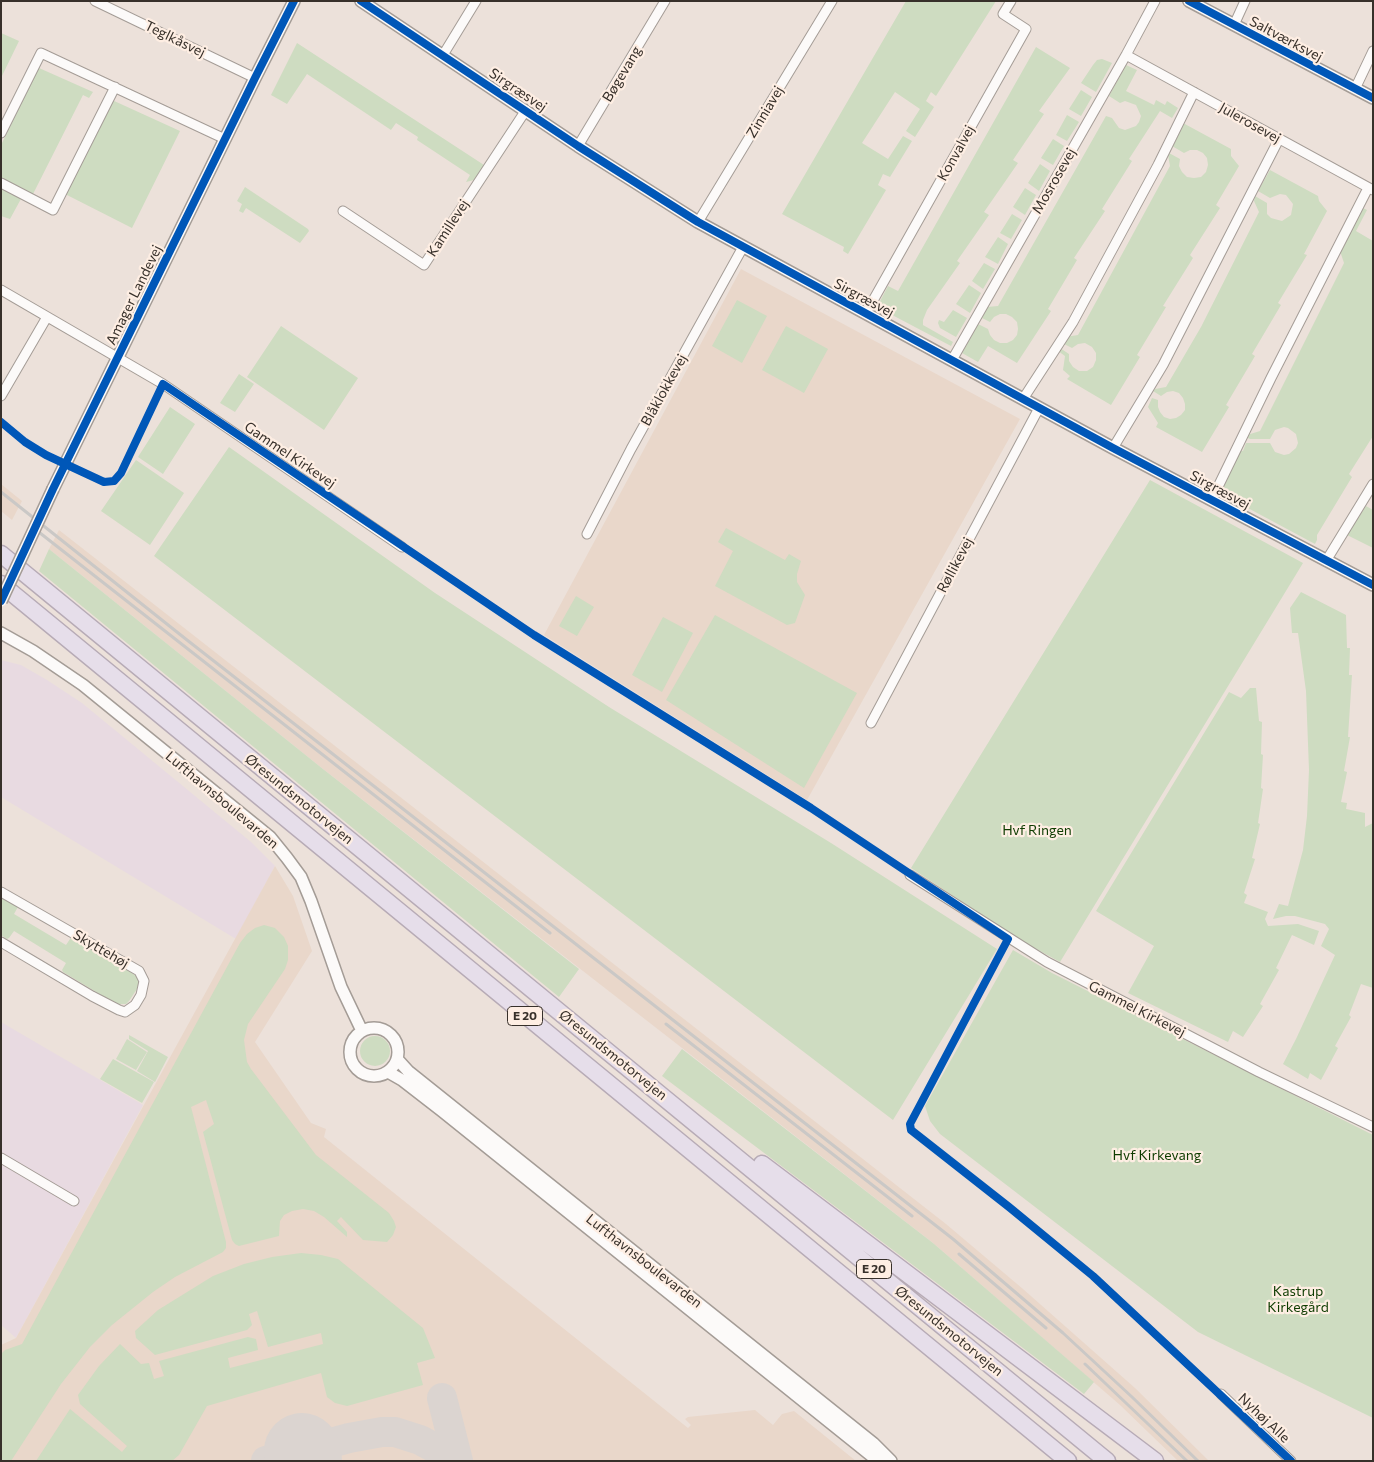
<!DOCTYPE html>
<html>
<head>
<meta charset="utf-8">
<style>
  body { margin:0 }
  #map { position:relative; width:1374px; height:1462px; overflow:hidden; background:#ece1da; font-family:Commissioner,sans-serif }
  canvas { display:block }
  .frame { position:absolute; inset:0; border:2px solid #37302a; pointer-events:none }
</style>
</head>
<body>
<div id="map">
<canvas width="1374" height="1462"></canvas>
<div class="frame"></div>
</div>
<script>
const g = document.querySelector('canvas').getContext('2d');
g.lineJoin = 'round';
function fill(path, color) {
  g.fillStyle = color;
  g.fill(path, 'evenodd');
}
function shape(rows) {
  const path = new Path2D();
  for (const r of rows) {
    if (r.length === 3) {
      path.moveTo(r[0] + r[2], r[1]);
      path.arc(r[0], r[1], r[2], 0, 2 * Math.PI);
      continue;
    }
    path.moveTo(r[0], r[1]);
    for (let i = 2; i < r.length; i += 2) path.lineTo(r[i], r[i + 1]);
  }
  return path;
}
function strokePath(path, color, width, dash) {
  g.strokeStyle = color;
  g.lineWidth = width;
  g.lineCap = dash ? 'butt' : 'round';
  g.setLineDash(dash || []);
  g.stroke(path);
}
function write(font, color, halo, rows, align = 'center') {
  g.font = font + ' Commissioner,sans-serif';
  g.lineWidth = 4.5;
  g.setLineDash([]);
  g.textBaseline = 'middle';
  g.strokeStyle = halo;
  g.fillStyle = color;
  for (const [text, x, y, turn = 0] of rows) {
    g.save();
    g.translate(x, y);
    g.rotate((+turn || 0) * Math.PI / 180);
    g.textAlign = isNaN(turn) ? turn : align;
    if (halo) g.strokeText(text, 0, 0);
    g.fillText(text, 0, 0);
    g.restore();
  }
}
const industrial = shape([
  [1,660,21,665,47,680,82,703,251,842,275,866,236,939,1,797],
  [1,1022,143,1105,16,1338,1,1325]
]);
const built = shape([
  [741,269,1020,419,807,800,544,635],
  [1,484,22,501,12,520,1,511],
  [59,530,946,1224,1023,1289,1135,1388,1209,1461,1178,1461,1120,1405,933,1243,323,769,49,549],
  [275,866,293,896,312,951,255,1042,311,1123,326,1129,324,1137,688,1428,691,1425,685,1419,688,1417,755,1410,773,1425,782,1414,794,1411,856,1461,1,1461,1,1345,16,1338]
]);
const green = shape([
  [906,1,996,1,936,96,931,92,926,101,934,107,915,137,906,131,920,109,895,92,862,143,888,159,903,136,912,141,890,177,883,174,878,185,886,190,848,254,843,251,844,247,782,214],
  [1,33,19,41,1,78],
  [297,43,484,165,474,180,466,182,470,175,417,140,418,137,396,123,391,130,307,74,287,104,271,95],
  [1036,47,1070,68,1039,111,1044,114,1013,160,1018,163,984,212,989,215,957,261,960,263,927,310,923,320,923,325,953,342,951,346,877,307,888,286,898,291],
  [1102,59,1112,63,1096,92,1081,83,1093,65,1097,60],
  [1126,65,1137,70,1126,91,1154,105,1156,100,1165,105,1167,101,1178,108,1172,118,1160,111,1129,159,1132,161,1102,209,1105,211,1074,258,1077,260,1048,309,1051,311,1017,363,988,346,978,362,962,353,978,324,988,329,990,335,994,340,1000,343,1007,343,1013,340,1017,335,1018,329,1017,322,1012,317,1006,314,1000,314,994,317,990,322,982,318,987,307,998,306,1106,116,1112,118,1119,128,1125,130,1136,126,1139,122,1141,116,1136,105,1125,101,1120,103,1109,96],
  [39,68,93,92,89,98,83,95,32,196,1,180,1,145],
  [1081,90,1092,97,1081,116,1069,109],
  [112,100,180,131,132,228,65,194],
  [1067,115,1079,122,1067,141,1056,135],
  [1183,123,1231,149,1231,156,1239,166,1216,205,1220,208,1190,255,1193,258,1163,306,1166,307,1137,355,1140,357,1111,405,1067,379,1070,376,1063,370,1065,356,1058,351,1060,348,1069,354,1069,361,1073,367,1079,371,1087,371,1093,367,1096,360,1096,353,1092,347,1085,343,1078,344,1072,348,1062,343,1065,337,1078,335,1170,166,1168,155,1169,153,1180,159,1179,166,1182,172,1187,177,1194,178,1201,177,1206,172,1208,165,1207,158,1203,153,1197,150,1190,150,1184,153,1172,146],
  [1053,139,1064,146,1053,165,1041,158],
  [1040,164,1050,171,1039,191,1028,183],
  [1270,170,1318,196,1319,201,1327,211,1304,254,1307,255,1278,303,1281,305,1252,354,1255,356,1226,405,1229,407,1202,452,1156,427,1158,423,1148,407,1152,398,1158,400,1158,407,1160,412,1164,417,1170,419,1176,418,1181,415,1185,410,1185,404,1183,398,1179,393,1173,391,1167,392,1161,396,1153,391,1155,389,1166,387,1201,327,1259,212,1254,201,1255,196,1267,203,1267,214,1271,218,1282,221,1291,215,1293,204,1286,195,1280,194,1270,198,1258,191],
  [1,187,22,197,10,219,1,216],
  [245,187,308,229,309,231,300,243,246,208,243,213,239,211,242,204,237,201],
  [1025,188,1036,195,1025,215,1013,207],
  [1363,208,1367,210,1356,231,1373,241,1373,436,1349,474,1352,477,1317,535,1317,540,1315,544,1218,492,1239,450,1243,451,1246,443,1270,443,1275,452,1284,455,1289,454,1296,448,1298,443,1296,434,1288,428,1284,427,1275,430,1270,439,1250,439,1246,437,1247,435,1260,431,1344,263,1340,251],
  [1012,214,1022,220,1011,239,1000,233],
  [998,237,1008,244,998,264,985,257],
  [984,263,995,269,983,289,972,281],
  [969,285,981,293,970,313,956,304],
  [737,300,767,316,742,363,712,346],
  [953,310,967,318,956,337,940,328,938,323,939,320,944,322],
  [281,326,358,378,324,430,247,377],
  [786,326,828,349,804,393,762,370],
  [239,374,254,384,235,412,220,403],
  [170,407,195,424,163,474,138,457],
  [229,447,435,593,609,707,831,843,997,949,893,1120,154,556],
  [136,460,184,493,150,545,101,511],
  [1150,480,1303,563,1060,962,1020,940,911,868],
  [1366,506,1373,510,1373,548,1347,535],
  [726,528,785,560,789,554,801,561,797,574,797,582,805,595,795,623,787,625,715,586,733,551,718,542],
  [49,549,323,769,579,969,559,997,39,571],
  [1301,592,1346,615,1347,648,1350,648,1349,675,1352,675,1348,737,1350,737,1344,771,1347,772,1341,802,1347,803,1346,809,1365,813,1365,827,1373,823,1373,988,1361,984,1349,1015,1351,1017,1335,1046,1338,1048,1321,1080,1310,1073,1308,1079,1283,1064,1296,1039,1335,955,1321,946,1329,929,1325,924,1295,916,1286,916,1273,919,1279,904,1288,906,1303,850,1307,816,1309,770,1306,691,1298,633,1292,633,1290,608],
  [576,596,594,607,577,636,559,626],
  [715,615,857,693,804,788,666,700],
  [663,617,693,633,662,692,632,675],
  [1250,688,1256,688,1259,721,1262,722,1261,754,1263,755,1261,788,1263,789,1258,823,1260,824,1252,858,1255,859,1244,893,1247,895,1244,903,1268,912,1265,919,1268,926,1298,924,1319,931,1314,945,1292,935,1276,968,1279,970,1260,1004,1263,1006,1243,1037,1233,1031,1228,1042,1128,993,1154,946,1096,911,1229,692,1241,698],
  [1,895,19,905,14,914,66,945,72,936,125,967,136,976,139,982,137,989,129,1001,126,1004,116,1004,63,972,62,970,66,963,14,931,9,938,7,939,1,935],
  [264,925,275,928,284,937,288,946,288,960,285,969,248,1024,244,1040,247,1062,251,1069,316,1155,389,1213,394,1221,396,1227,393,1235,387,1242,363,1240,341,1217,337,1221,347,1232,347,1237,324,1217,314,1211,303,1209,292,1211,284,1215,280,1221,279,1236,239,1246,235,1244,232,1240,203,1132,214,1124,206,1100,191,1107,226,1242,226,1248,223,1252,175,1277,153,1292,112,1325,90,1347,61,1384,11,1461,1,1461,1,1354,5,1350,22,1344,240,943,247,934,255,928],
  [1013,950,1052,973,1373,1135,1373,1418,1198,1332,940,1134,930,1121,925,1106],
  [129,1035,168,1057,155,1082,137,1071,148,1051,129,1039],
  [375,1051,15],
  [127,1039,147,1052,136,1070,116,1059],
  [682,1049,933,1243,1094,1382,1084,1394,662,1076],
  [113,1059,154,1082,142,1103,100,1079],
  [301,1253,321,1255,338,1259,423,1328,435,1358,417,1363,423,1385,347,1406,335,1403,327,1397,321,1373,207,1406,179,1455,172,1461,36,1461,70,1409,122,1452,127,1446,80,1404,78,1395,99,1366,120,1344,141,1364,149,1363,154,1379,164,1376,159,1361,248,1337,256,1339,258,1350,228,1358,230,1368,323,1344,321,1333,268,1347,257,1311,249,1314,252,1325,247,1330,155,1355,136,1338,135,1331,158,1310,213,1276,244,1264,272,1257]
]);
const taxiway = shape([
  [442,1398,458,1461],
  [266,1461,349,1438,382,1432,395,1432,420,1440,435,1448,449,1461]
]);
const runway = shape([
  [302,1451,304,1461]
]);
const minor = shape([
  [95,1,255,78],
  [1234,25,1245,1],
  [443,55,476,1],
  [1126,55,1373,190],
  [1355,89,1373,51],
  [1,133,41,53,225,139],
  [578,146,665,1],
  [1,183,53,210,115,87],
  [343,211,424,265,526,110],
  [698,222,832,1],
  [1,290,163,384,402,547],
  [866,313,1026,29,1003,14,1011,1],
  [952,360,1126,55,1155,1],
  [1,396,47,317],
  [1023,399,1073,322,1158,165,1194,92],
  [1113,448,1163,365,1279,139],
  [1212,499,1271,378,1368,188],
  [587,534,631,449,743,247],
  [1326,561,1373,484],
  [871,723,1039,408],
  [910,875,1047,962,1259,1072,1373,1127],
  [1,892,139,971,144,981,141,995,135,1005,125,1012,119,1010,92,996,1,942],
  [1,1158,74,1201],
  [1221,1394,1291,1461]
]);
const tertiary = shape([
  [361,1,578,146,698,222,1113,448,1373,585],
  [1189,1,1373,98],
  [53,489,255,78,294,1],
  [1,633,33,651,83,685,270,837,287,858,301,877,311,901,341,987,362,1031],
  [374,1052,24],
  [398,1060,408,1071,873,1443,891,1461],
  [388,1072,402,1080,442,1111,878,1461]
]);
const motorway = shape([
  [1,554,1107,1461],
  [1,584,1068,1461],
  [762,1164,1155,1461]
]);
const rail = shape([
  [1,492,187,640,953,1239,1063,1333,1132,1397,1198,1461],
  [40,533,550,933],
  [666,1024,912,1216],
  [959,1254,1046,1328],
  [1085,1364,1187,1461]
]);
const tertiaryBridge = shape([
  [1,601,53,489]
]);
const cycleway = shape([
  [361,1,578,146,698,222,1113,448,1373,585],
  [1189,1,1373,98],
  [1,422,25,442,46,455,104,482,114,481,121,473,163,384,534,635,811,808,1008,939,910,1124,911,1130,1009,1207,1093,1276,1291,1461],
  [1,601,53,489,255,78,294,1]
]);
const shields = [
  [525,1016,35],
  [874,1269,35]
];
const shieldNames = [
  ["E 20",525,1016],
  ["E 20",874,1269]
];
const streetNames = [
  ["Teglkåsvej",175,39,26],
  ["Saltværksvej",1286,39,28],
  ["Bøgevang",622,74,-59],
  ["Sirgræsvej",518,90,34],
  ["Zinniavej",765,112,-59],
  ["Julerosevej",1250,123,29],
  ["Konvalvej",956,153,-61],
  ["Mosrosevej",1054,181,-60],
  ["Kamillevej",448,228,-57],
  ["Amager Landevej",134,295,-64],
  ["Sirgræsvej",864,298,28],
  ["Blåklokkevej",664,390,-61],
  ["Gammel Kirkevej",290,455,34],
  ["Sirgræsvej",1220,490,28],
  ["Røllikevej",955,565,-62],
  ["Øresundsmotorvejen",299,799,39],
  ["Lufthavnsboulevarden",222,800,40],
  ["Skyttehøj",101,949,30],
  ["Gammel Kirkevej",1137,1009,27],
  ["Øresundsmotorvejen",613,1055,39],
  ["Lufthavnsboulevarden",644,1261,38],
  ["Øresundsmotorvejen",949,1331,39],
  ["Nyhøj Alle",1264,1418,43]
];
const parkNames = [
  ["Hvf Ringen",1037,830],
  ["Hvf Kirkevang",1157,1155],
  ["Kastrup",1298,1291],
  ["Kirkegård",1298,1307]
];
fill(industrial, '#e8dae1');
fill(built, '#e9d7ca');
fill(green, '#cedcc1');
strokePath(taxiway, '#dbd4d0', 30);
strokePath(runway, '#dbd4d0', 76);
strokePath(minor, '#a49c96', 11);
strokePath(tertiary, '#a49c96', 14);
strokePath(motorway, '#b7abb6', 19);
strokePath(minor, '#fcfaf9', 9);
strokePath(tertiary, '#fcfaf9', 11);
strokePath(motorway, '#e6deea', 16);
strokePath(rail, '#cac8c6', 3);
strokePath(tertiaryBridge, '#a49c96', 14, []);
strokePath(tertiaryBridge, '#fcfaf9', 11);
strokePath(cycleway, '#0057b8', 8);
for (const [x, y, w] of shields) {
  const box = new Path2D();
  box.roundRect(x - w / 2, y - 9.5, w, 19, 4);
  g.fillStyle = '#feeee3';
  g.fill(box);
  strokePath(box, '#37302a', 1);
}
write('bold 12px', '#37302a', null, shieldNames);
write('14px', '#37302a', '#feeee3', streetNames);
write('14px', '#0e3c00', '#feeee3', parkNames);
</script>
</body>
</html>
